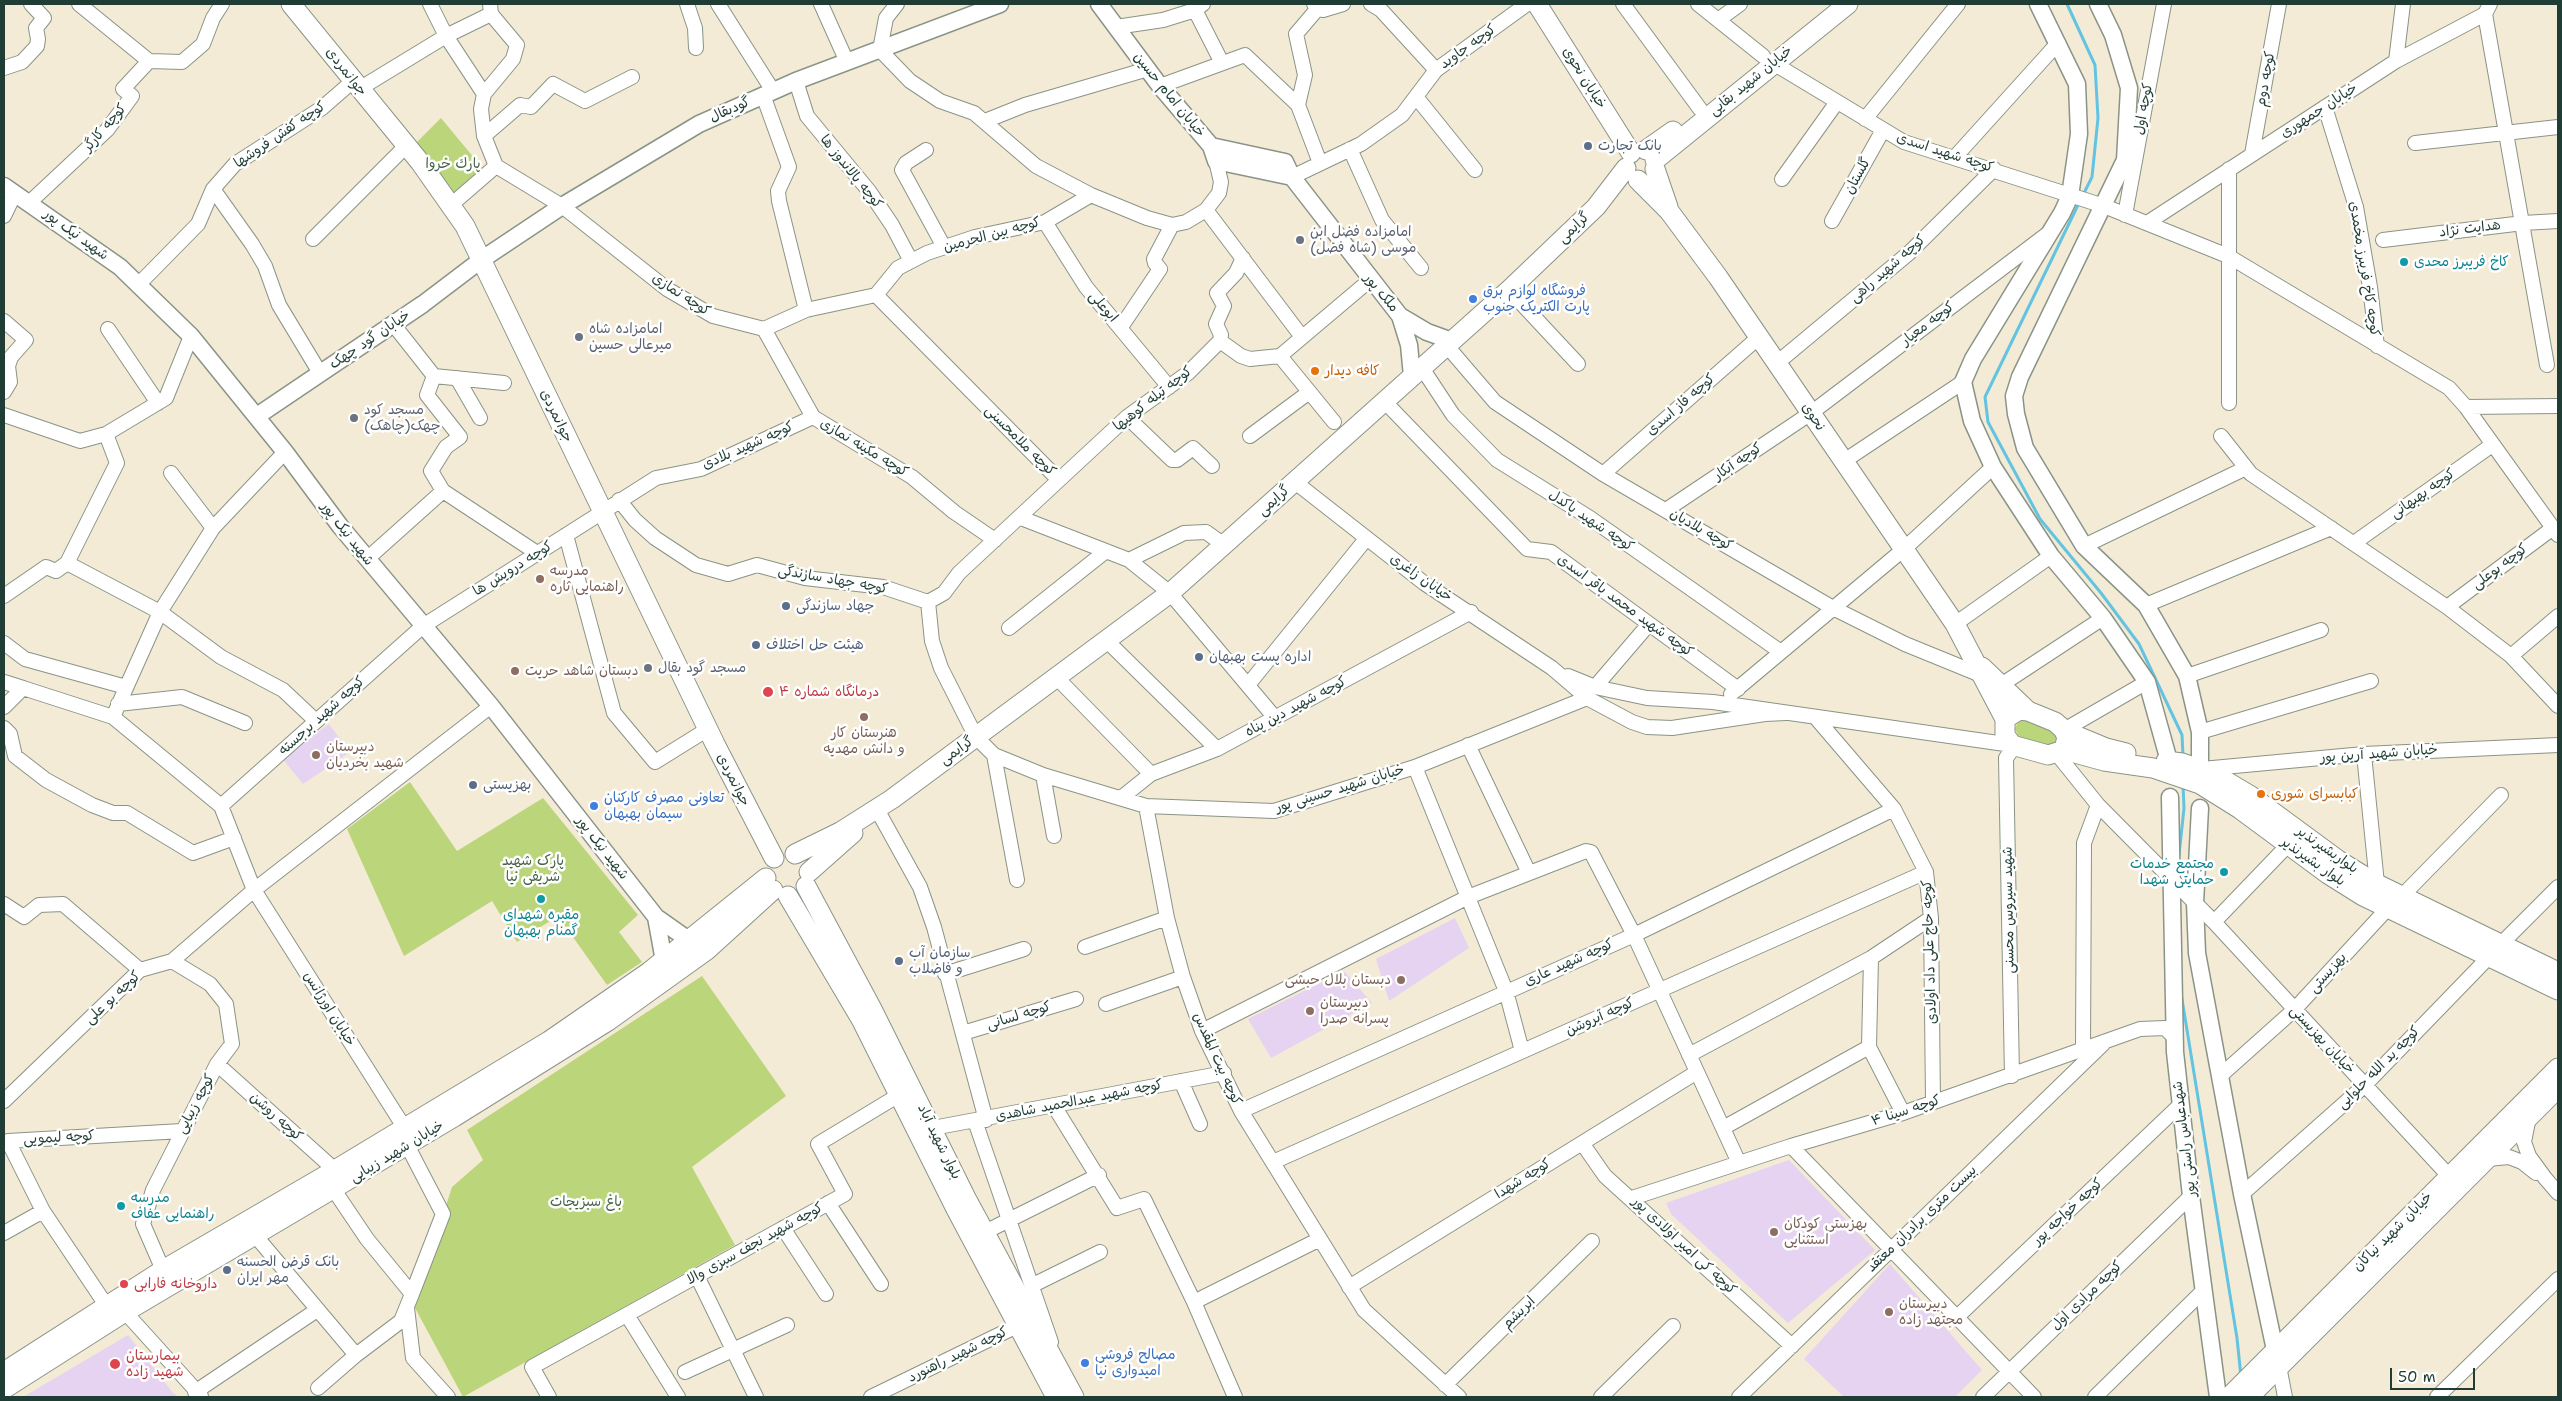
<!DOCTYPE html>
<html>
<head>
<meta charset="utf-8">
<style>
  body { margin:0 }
  #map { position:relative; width:2562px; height:1401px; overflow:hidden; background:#f4ebd7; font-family:"Shantell Sans",sans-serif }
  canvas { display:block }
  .frame { position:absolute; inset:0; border:5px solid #1f3d34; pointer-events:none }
  .scale { position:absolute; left:2390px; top:1368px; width:85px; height:22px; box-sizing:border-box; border:2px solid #1f3d34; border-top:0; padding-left:6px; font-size:15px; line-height:18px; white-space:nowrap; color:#1f3d34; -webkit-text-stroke:4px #fff; paint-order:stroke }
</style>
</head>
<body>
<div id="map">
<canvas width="2562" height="1401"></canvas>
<div class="frame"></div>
<div class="scale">50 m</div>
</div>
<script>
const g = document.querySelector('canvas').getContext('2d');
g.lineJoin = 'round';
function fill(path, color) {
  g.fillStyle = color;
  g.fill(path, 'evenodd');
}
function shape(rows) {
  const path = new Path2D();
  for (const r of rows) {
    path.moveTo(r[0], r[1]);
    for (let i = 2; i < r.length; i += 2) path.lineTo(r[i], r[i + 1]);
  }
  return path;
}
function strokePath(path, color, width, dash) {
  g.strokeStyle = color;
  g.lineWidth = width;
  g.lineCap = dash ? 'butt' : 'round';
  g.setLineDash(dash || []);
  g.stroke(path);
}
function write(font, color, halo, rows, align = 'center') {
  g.font = font + ' "Shantell Sans","Playpen Sans Arabic",sans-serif';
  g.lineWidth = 5;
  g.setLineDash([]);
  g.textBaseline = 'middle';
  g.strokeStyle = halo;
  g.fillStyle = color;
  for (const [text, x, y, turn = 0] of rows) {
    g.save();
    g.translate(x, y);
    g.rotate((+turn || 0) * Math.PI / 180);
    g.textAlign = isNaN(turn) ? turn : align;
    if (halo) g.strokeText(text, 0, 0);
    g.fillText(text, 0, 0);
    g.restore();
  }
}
const built = shape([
  [329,724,350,752,303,784,282,758],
  [1455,918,1469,948,1389,1001,1376,959],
  [1344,971,1372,1003,1271,1058,1248,1019],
  [1789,1160,1875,1250,1788,1323,1671,1214,1666,1203],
  [1890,1264,1982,1370,1955,1397,1844,1397,1804,1359],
  [128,1335,173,1393,179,1397,23,1397]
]);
const green = shape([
  [441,118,484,170,452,197,415,144],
  [2029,715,2058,729,2059,739,2052,745,2030,742,2019,737,2015,729,2019,719],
  [410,782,457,851,543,798,638,915,619,932,642,962,607,985,558,916,517,942,492,901,404,956,347,829],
  [702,976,786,1096,692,1167,735,1245,463,1397,414,1306,452,1187,483,1160,467,1130]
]);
const stream = shape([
  [2067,4,2095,65,2098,118,2092,177,2083,195],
  [2079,203,1985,397,1988,422,2040,519,2101,593,2139,644,2182,735,2183,756],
  [2179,855,2184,808,2183,785],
  [2181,993,2237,1338,2241,1377]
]);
const minor = shape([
  [79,4,149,61],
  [430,4,446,36,491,14],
  [687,4,695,28,696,48],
  [718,4,773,91],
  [821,4,847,62],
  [897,4,886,18,880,50,910,81,940,101,974,113,1036,166,1091,195],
  [1314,4,1323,10,1343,4],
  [1371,4,1381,10,1436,70],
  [1623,4,1700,109],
  [1698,4,1763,56],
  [1319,7,1296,34,1305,75,1298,105,1320,163],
  [1195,10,1222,63],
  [2485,14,2547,365],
  [1718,20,1740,4],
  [1116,27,1163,20,1195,10,1203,4],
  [2396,61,2403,4],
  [1773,63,1904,142,2104,206,2228,256,2449,388,2466,407,2558,535],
  [4,68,22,62,37,46,38,39,36,28,44,18,31,4],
  [796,81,807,116,869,191,892,225,911,261],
  [1160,86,1245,55,1298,105],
  [359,89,446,36,484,94],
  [763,95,789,167,778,191,779,201,806,310],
  [1417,98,1475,170],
  [2325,107,2356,207,2370,287,2377,346],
  [1865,119,1958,4],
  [985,121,1025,105,1148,69],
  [484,136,520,105,531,107,553,84,585,101,632,77],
  [2415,143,2558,127],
  [1350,149,1382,220,1421,268],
  [926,150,906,163,902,170,944,247],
  [2252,154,2279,4],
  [1955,157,2058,43],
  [496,166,562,206,667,289,713,316,764,329,806,310,876,295],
  [1292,177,1361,144,1402,115,1436,70,1527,4],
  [1782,179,1837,102],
  [213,189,252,244,265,266,279,305,320,373],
  [30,202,107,130,132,96,123,89,149,61,182,62,203,44,213,18,222,4],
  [451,205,496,166,484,136,481,109,484,94,513,59,517,45,491,14,490,4],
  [1206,210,1302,337],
  [2125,215,2164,4],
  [4,216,15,193],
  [1832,221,1883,130],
  [1045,222,1086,287,1169,387],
  [2147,223,2396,61,2485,14,2490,4],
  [313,239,406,146],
  [2383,240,2523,223,2558,221],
  [138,285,198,224,213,189,235,164,322,108,353,81],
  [1509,290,1578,364],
  [876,295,1059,480,959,573,944,593,928,602],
  [876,295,898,268,927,253,975,237,1045,222,1091,195,1147,218,1172,225,1186,222,1206,210,1219,193,1221,182,1216,161],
  [4,321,26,340,11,357,8,366,10,382,4,392],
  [393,324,434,376,427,395,460,437,446,447,431,471,443,491,537,553],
  [1121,327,1160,269,1155,263,1154,259,1172,225],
  [108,329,158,403],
  [764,329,813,417,912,477,954,512,995,540],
  [1220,341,1221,335,1216,324,1224,306,1217,293,1236,273,1243,258],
  [1447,346,1495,402,1603,474,1833,608,1905,644,1981,675],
  [1280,356,1334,422],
  [1777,363,1909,253,1994,169],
  [1422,368,1453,415,1497,460,1590,518,1781,652],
  [434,376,504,383],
  [457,378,480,418],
  [1385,402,1527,549,1551,552,1738,689],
  [2229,403,2229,169],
  [2466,407,2558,406],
  [4,415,80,441,106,434,166,398,191,336],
  [1127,417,1172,460,1177,460,1193,448,1212,466],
  [106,434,117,463,67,563,160,612,221,657,283,690,316,721],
  [1250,436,1308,393],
  [2221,436,2251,474,2447,607,2511,656,2558,706],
  [285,452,213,528,160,612,113,717,221,806,254,890,404,1127],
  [1844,461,1963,382],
  [171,473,213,528],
  [1603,474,1759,337],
  [1059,480,1127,417,1188,373,1220,341,1241,356,1250,359,1280,356,1370,280],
  [1295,482,1424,583,1552,668,1587,698,1632,722,1647,727,1672,728,1765,714,1786,713],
  [619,500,635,520,655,538,696,565,728,574,757,565,805,578,883,587,928,602],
  [1666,510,1811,413,2046,235],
  [1021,518,1129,560,1170,593,1276,719],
  [566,535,614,713,655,762,708,729],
  [2354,543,2492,445],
  [2084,546,2246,468],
  [367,559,443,491],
  [1129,560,1184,533,1206,532,1224,545],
  [4,596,46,567,56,571,67,563],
  [928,602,932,641,941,668,976,737,994,755,1043,775,1146,806,1274,811,1415,767,1587,698],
  [2146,605,2331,528],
  [2447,607,2553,528],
  [1955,624,2051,556],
  [1009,628,1106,551],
  [1107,641,1217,749],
  [4,643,25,659,126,687],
  [2511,656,2558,616],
  [1568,676,1595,687,1647,698,1713,702,2012,745],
  [2187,676,2321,630],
  [1057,678,1151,774],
  [4,682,23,688],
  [1248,685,1366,539],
  [2001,685,2103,618],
  [1595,687,1649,624],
  [1731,694,1904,549,1993,467],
  [118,704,182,697,245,723],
  [4,707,23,688,113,717],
  [1816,718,1894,809,1926,872,1931,918,1933,1102],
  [4,728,10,734,15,756,46,780,92,805,113,813,127,813,193,853,234,838],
  [2064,730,2147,682],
  [2200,732,2371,681],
  [1468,745,1529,873],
  [2057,754,2098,805,2214,922,2449,1176],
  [2364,754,2377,884],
  [994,755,1017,880],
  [1415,767,1506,991,1522,1051],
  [2202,769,2364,754,2558,745],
  [1043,775,1054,836],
  [1121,798,1151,774,1217,749,1471,612],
  [221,806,423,626,656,478,701,469,813,417],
  [1146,806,1167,918,1183,977,1202,1031,1241,1111,1364,1310,1459,1397],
  [879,813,920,887,934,927,986,1120],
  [2402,896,2501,795],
  [4,904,24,917,39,905,63,904,140,970],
  [2214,922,2288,845],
  [2501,944,2558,887],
  [1085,947,1167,918],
  [1871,958,1869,1047,1903,1113],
  [945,974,1024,949],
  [1106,1004,1183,977],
  [1202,1031,1468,897,1586,851,1591,852,1634,935,1739,1163],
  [963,1033,1076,999],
  [2083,1049,2084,843,2098,805],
  [1689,1055,1871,958,1931,918],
  [217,1064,335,1170],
  [2012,1076,2006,758,2015,746],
  [2220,1076,2294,1010,2388,908],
  [1181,1081,1200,1124],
  [4,1101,140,970,172,961,254,890,491,706],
  [1054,1106,1117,1208,1144,1199,1194,1302,1235,1397],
  [1241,1111,1634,935,1894,809],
  [2529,1117,2524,1142,2529,1156,2545,1178,2558,1193],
  [975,1121,1051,1342],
  [933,1128,1224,1073],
  [1723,1128,1869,1047],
  [1582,1143,1605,1176,1792,1346],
  [407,1145,443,1214,412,1294],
  [1791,1146,2034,1397],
  [2487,1159,2509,1157,2522,1162,2536,1173],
  [1273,1162,1926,872],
  [2242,1194,2364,1086,2489,957],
  [1632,1198,1791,1146,1903,1113,2140,1029,2165,1028,2175,1038],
  [828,1203,881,1284],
  [783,1228,826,1294],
  [985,1232,1099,1175],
  [4,1233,43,1211],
  [254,1234,356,1355,401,1321,412,1294,367,1239,334,1190],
  [163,1270,143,1224,153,1190,217,1064,232,1044,226,1004,210,984,172,961],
  [697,1276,756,1397],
  [1033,1285,1100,1252],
  [1349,1287,1697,1072],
  [1194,1302,1320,1239],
  [106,1305,43,1211,8,1141,182,1131],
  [407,1308,413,1358,448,1397],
  [125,1312,201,1396],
  [627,1315,678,1397],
  [1956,1318,2180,1105],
  [2278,1361,2285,1397],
  [685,1372,787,1325],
  [1445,1385,1592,1241],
  [318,1388,356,1355],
  [195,1392,317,1310],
  [549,1397,532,1367,845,1194,818,1144,899,1095],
  [871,1397,1017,1326],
  [1601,1397,1673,1326],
  [1739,1397,2103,1044],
  [1983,1397,2191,1196],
  [2095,1397,2204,1290],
  [2437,1397,2558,1279]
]);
const tertiary = shape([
  [1099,4,1160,86,1211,146,1216,161,1292,177,1285,162,1211,146],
  [2038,4,2077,84,2079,134,2070,196,2062,213,1973,359,1963,382,1972,421,1993,467,2051,556,2103,618,2147,682,2169,761],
  [2098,4,2113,35,2129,88,2125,160,2020,377,2014,396,2016,414,2025,448,2084,546,2146,605,2187,676,2200,732,2200,769],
  [1292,177,1400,316,1427,332,1452,341],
  [4,186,120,267,191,336,285,452,340,526,491,706,656,917,690,941],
  [1400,316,1409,345,1412,376],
  [257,416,423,304,481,260,562,206,699,124,796,81,1000,4],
  [2170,797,2175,1052,2191,1196,2218,1397],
  [2200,808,2195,903,2197,953,2242,1194,2275,1350],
  [656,917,664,961]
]);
const secondary = shape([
  [291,4,420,162,465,226,715,744,774,858],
  [1537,4,1631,153],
  [1646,150,1673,131],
  [1655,160,1848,4],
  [1655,169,1668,207],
  [1638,180,1669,211,1718,277,1955,624,2005,719],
  [1982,667,2028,711],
  [2019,710,2028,711,2055,722,2063,729,2067,737,2064,750,2048,755,2012,745,2005,735,2005,719,2019,710],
  [2065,731,2106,748,2126,753],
  [2064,750,2104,761,2153,768,2200,784,2240,809,2328,874,2363,896,2558,990],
  [2166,761,2182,763,2214,774,2251,796,2338,860,2377,884,2558,972],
  [795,854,840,832,892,799,1170,593,1509,290,1596,207,1626,168],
  [809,872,853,833],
  [806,886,872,1009,966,1198,1074,1397],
  [788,896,862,1021,956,1209,1056,1397],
  [4,1372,163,1270,335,1170,549,1041,649,972,766,878],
  [4,1389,125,1312,454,1117,608,1021,707,950,773,890],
  [2229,1397,2558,1068],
  [2249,1397,2558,1088]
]);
const markers = [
  [1588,146,5,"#5c6f8a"],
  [1300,240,5,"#6b7280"],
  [2404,262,5,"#0f9aa8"],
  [1473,299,5,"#3f7fe0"],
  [579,337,5,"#6b7280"],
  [1315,371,5,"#e8710a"],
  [354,418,5,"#6b7280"],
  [540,579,5,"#8d6e63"],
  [786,606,5,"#5c6f8a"],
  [756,645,5,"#5c6f8a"],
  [1199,657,5,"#5c6f8a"],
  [648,668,5,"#6b7280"],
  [515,671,5,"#8d6e63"],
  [768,692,6,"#e0444e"],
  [864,717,5,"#8d6e63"],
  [316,755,5,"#8d6e63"],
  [473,785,5,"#5c6f8a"],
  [2261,794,5,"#e8710a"],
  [594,806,5,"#3f7fe0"],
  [2224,872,5,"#0f9aa8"],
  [541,899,5,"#0f9aa8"],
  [899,961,5,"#5c6f8a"],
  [1401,980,5,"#8d6e63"],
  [1310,1011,5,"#8d6e63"],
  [121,1206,5,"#0f9aa8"],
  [1774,1232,5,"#8d6e63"],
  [227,1270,5,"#5c6f8a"],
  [124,1284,5,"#e0444e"],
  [1889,1312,5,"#8d6e63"],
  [1085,1363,5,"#3f7fe0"],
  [115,1364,6,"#e0444e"]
];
const streetNames = [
  ["کوچه جاوید",1468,47,-36],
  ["جوانمردی",346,72,52],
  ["خیابان نحوی",1584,78,58],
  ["کوچه دوم",2266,79,-80],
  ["خیابان شهید بقایی",1751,81,-39],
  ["خیابان امام حسین",1169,95,51],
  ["کوچه اول",2144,109,-80],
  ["گودبقال",730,110,-24],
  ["خیابان جمهوری",2319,111,-33],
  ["کوچه کارگر",105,128,-49],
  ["کوچه کفش فروشها",280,135,-34],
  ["کوچه شهید اسدی",1945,153,18],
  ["کوچه پالاندوز ها",851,172,51],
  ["گلستان",1858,176,-61],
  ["گرایمی",1574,228,-44],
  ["هدایت نژاد",2470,229,-7],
  ["شهید نیک پور",76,235,36],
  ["کوچه بین الحرمین",992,235,-15],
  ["کوچه شهید راهی",1888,269,-41],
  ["کوچه کاخ فریبرز مخمدی",2364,269,81],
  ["ملک پور",1381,293,50],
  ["کوچه نمازی",681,295,33],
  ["ابوعلی",1103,307,49],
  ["کوچه معیار",1928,324,-37],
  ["خیابان گود چهک",370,340,-34],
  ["کوچه تیله کوهیها",1153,399,-38],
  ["کوچه فاز اسدی",1681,405,-41],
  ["جوانمردی",556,416,64],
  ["نحوی",1813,417,56],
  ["کوچه ملامحسنی",1020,441,45],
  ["کوچه شهید بلادی",748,446,-24],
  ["کوچه مکینه نمازی",864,448,31],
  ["کوچه آبکار",1738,462,-34],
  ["کوچه بهبهانی",2423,494,-35],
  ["گرایمی",1274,501,-42],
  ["کوچه شهید پاکدل",1591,521,34],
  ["کوچه بلادیان",1701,530,30],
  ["شهید نیک پور",347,534,52],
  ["کوچه بوعلی",2500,567,-37],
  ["کوچه درویش ها",513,569,-32],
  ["خیابان زاغری",1421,578,35],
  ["کوچه جهاد سازندگی",833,580,10],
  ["کوچه شهید محمد باقر اسدی",1625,606,36],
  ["کوچه شهید دین پناه",1296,707,-28],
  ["کوچه شهید برجسته",322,716,-42],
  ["گرایمی",957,751,-36],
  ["خیابان شهید آرین پور",2379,754,-4],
  ["جوانمردی",733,780,63],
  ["خیابان شهید حسینی پور",1340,789,-17],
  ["شهید نیک پور",602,848,52],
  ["بلواربشیرنذیر",2327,850,35],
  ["بلوار بشیرنذیر",2313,862,35],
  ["شهید سیروس محسنی",2009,910,-91],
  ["کوچه حاج علی داد اولادی",1930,952,-92],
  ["کوچه شهید عاری",1569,963,-24],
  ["بهزیستی",2328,973,-48],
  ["کوچه بو علی",113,998,-43],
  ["خیابان اورژانس",329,1009,58],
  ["کوچه لسانی",1019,1016,-17],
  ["کوچه آبروشن",1600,1017,-24],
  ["خیابان بهزیستی",2322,1040,47],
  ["کوچه بیت المقدس",1217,1059,66],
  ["کوچه ید الله حلوایی",2379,1068,-45],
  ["کوچه شهید عبدالحمید شاهدی",1079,1101,-11],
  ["کوچه زیبایی",196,1104,-62],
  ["کوچه سینا ۴",1906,1111,-18],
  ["کوچه روشن",276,1117,42],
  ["کوچه لیمویی",59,1138,-3],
  ["شهدعباس راستی پور",2185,1139,-97],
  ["بلوار شهید آباد",939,1142,64],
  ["خیابان شهید زیبایی",397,1152,-31],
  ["کوچه شهدا",1523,1179,-32],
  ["کوچه خواجه پور",2068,1212,-43],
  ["بیست متری برادران معتقد",1922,1219,-44],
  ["خیابان شهید نیاکان",2393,1232,-45],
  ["کوچه شهید نجف سبزی والا",755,1244,-29],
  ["کوچه کی امیر اولادی پور",1684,1246,43],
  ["کوچه مرادی اول",2087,1296,-44],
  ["ابریشم",1519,1313,-44],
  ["کوچه شهید راهنورد",958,1355,-26]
];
const serviceNames = [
  ["بانک تجارت",1598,146],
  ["جهاد سازندگی",796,606],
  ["هیئت حل اختلاف",766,645],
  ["اداره پست بهبهان",1209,657],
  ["بهزیستی",483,785],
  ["سازمان آب",909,953],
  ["و فاضلاب",909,969],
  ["بانک قرض الحسنه",237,1262],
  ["مهر ایران",237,1278]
];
const parkNames = [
  ["پارك خروا",453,164],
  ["پارک شهید",533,861],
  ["شریفی نیا",533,877],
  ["باغ سبزیجات",586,1202]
];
const worshipNames = [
  ["امامزاده فضل ابن",1310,232],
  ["موسی (شاه فضل)",1310,248],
  ["امامزاده شاه",589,329],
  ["میرعالی حسین",589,345],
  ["مسجد کود",364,410],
  ["چهک(چاهک)",364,426],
  ["مسجد گود بقال",658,668]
];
const cultureNames = [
  ["کاخ فریبرز محدی",2414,262],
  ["مجتمع خدمات",2214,864,"right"],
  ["حمایتی شهدا",2214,880,"right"],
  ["مقبره شهدای",541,915,"center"],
  ["گمنام بهبهان",541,931,"center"],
  ["مدرسه",131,1198],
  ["راهنمایی عفاف",131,1214]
];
const shopNames = [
  ["فروشگاه لوازم برق",1483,291],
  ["پارت الکتریک جنوب",1483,307],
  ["تعاونی مصرف کارکنان",604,798],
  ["سیمان بهبهان",604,814],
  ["مصالح فروشی",1095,1355],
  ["امیدواری نیا",1095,1371]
];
const foodNames = [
  ["کافه دیدار",1325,371],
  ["کبابسرای شوری",2271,794]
];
const educationNames = [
  ["مدرسه",550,571],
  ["راهنمایی ثاره",550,587],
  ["دبستان شاهد حریت",525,671],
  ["هنرستان کار",864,733,"center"],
  ["و دانش مهدیه",864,749,"center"],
  ["دبیرستان",326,747],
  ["شهید بخردیان",326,763],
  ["دبستان بلال حبشی",1391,980,"right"],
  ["دبیرستان",1320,1003],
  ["پسرانه صدرا",1320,1019],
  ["بهزستی کودکان",1784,1224],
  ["استثنایی",1784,1240],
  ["دبیرستان",1899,1304],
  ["مجتهد زاده",1899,1320]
];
const healthNames = [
  ["درمانگاه شماره ۴",779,692],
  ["داروخانه فارابی",134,1284],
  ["بیمارستان",126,1356],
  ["شهید زاده",126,1372]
];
fill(built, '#e5d3f1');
fill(green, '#bbd57b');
strokePath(stream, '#62c4e0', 3);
strokePath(minor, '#8a9486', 16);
strokePath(tertiary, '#8a9486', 19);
strokePath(secondary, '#8a9486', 21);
strokePath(minor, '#fff', 14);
strokePath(tertiary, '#fff', 16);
strokePath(secondary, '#fff', 19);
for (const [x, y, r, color] of markers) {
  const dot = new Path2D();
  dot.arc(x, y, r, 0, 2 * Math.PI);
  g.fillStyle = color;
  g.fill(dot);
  strokePath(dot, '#fff', 2);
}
write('14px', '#1f3d34', '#fff', streetNames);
write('14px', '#4e5e75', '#fff', serviceNames, 'left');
write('14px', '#466346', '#fff', parkNames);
write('14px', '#5b616d', '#fff', worshipNames, 'left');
write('14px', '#0d838f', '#fff', cultureNames, 'left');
write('14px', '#366cbe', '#fff', shopNames, 'left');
write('14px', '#c56008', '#fff', foodNames, 'left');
write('14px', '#785e54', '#fff', educationNames, 'left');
write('14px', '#be3a42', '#fff', healthNames, 'left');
</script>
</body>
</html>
